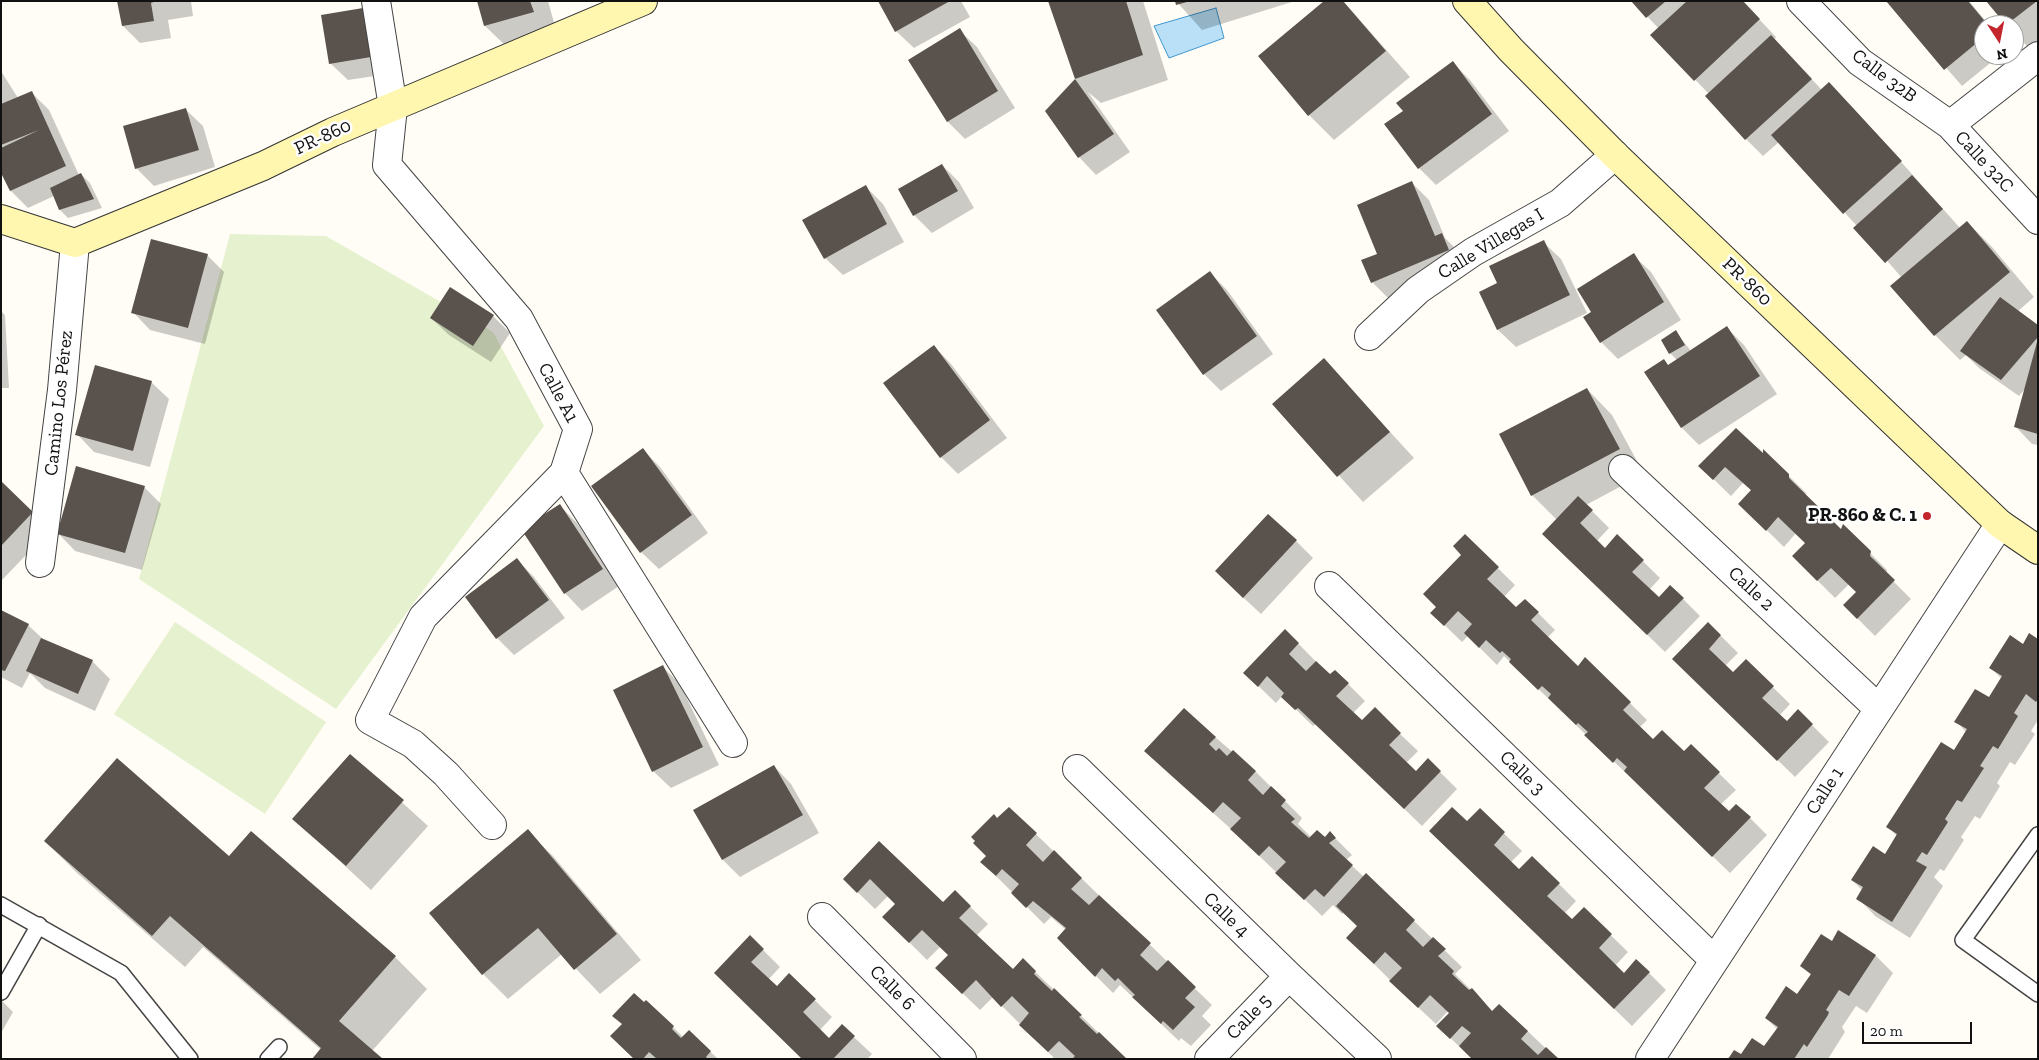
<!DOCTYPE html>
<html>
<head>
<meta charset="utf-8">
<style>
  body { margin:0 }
  #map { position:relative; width:2039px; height:1060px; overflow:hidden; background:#fffdf5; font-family:"Zilla Slab",serif }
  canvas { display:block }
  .frame { position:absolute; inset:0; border:2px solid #111; pointer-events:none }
  .north { position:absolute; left:1974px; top:15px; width:50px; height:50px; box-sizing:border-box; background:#fff; border:1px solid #a0a0a0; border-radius:50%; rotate:169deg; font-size:14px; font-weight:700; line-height:20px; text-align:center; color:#111 }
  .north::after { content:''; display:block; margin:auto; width:18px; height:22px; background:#c4262e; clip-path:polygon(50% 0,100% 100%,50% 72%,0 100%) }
  .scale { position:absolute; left:1862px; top:1022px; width:110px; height:22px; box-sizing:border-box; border:2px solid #111; border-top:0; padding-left:6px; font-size:15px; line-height:18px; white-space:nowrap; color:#111; -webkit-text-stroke:4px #fff; paint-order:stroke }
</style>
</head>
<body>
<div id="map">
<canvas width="2039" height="1060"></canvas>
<div class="frame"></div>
<div class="north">N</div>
<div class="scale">20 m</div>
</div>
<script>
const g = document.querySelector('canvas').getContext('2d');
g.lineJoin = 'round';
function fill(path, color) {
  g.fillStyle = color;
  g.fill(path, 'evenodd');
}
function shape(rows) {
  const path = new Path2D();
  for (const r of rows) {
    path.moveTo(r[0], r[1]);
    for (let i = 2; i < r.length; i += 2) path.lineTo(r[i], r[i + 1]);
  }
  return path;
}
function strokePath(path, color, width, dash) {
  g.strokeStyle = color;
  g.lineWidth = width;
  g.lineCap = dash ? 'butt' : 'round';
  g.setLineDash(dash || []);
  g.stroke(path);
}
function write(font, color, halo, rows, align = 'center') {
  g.font = font + ' "Zilla Slab",serif';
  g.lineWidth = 5;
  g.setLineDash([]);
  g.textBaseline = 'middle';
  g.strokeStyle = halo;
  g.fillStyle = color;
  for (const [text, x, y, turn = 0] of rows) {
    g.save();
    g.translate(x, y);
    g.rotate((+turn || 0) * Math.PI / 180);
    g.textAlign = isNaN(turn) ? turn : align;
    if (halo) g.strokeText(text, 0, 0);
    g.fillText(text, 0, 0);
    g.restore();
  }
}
const pitch = shape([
  [230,234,326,236,493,332,544,426,336,709,139,579],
  [175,622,326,722,265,814,114,714]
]);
const water = shape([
  [1216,8,1224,38,1169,58,1154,26,1216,8]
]);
const shadow = shape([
  [119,1,191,1,193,16,168,20,171,38,140,43,123,26],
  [479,1,548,1,558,37,511,51,485,26],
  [879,1,961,1,970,17,914,48,896,31],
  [1049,1,1143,1,1168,80,1101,103,1088,92,1130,152,1096,175,1079,157,1047,111,1076,79],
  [1176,1,1295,1,1202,30],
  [1343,1,1410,77,1334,140,1309,115],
  [1633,1,1742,1,1776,37,1774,40,1822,90,1829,84,1854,109,1960,228,1967,222,1992,247,2034,297,2017,312,2038,327,2038,445,2032,444,2015,426,2025,389,2019,396,1979,368,1966,355,1960,360,1935,335,1902,278,1857,226,1779,142,1763,156,1746,139,1707,97,1709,94,1652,35,1659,29],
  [1888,1,1969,1,1989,25,1984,25,1984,55,2000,55,1962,86],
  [1988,1,2038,1,2038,45,2031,50,2014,33,2014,25,2006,25],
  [363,10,380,27,388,74,348,80,330,63],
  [959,30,977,47,1015,108,965,139,948,122,910,60],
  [1453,63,1470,80,1509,131,1436,185,1419,168,1404,111],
  [1,71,18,98,32,93,49,110,79,175,81,174,90,183,102,208,68,218,60,210,54,196,28,208,11,191,1,170],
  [185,109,203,126,215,167,154,186,136,168],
  [942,165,959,182,974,208,932,233,914,215,899,189],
  [1412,183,1429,200,1445,238,1459,252,1390,300,1372,282,1379,254],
  [866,187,883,204,904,242,843,275,825,258],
  [1543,242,1561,259,1587,313,1516,347,1498,330,1480,293,1499,283],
  [207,255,224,272,205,344,150,330,133,312],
  [1633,255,1651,272,1681,320,1618,359,1601,342,1593,312],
  [1210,273,1227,290,1273,354,1221,391,1204,374],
  [1,311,5,315,9,388,1,388],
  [493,316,510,333,491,362,449,335,431,318],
  [1727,328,1744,345,1777,394,1699,445,1682,428,1646,372,1663,360,1669,366,1677,360,1670,353,1676,332,1691,351],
  [934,346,951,364,1007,438,958,474,941,457],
  [1324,360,1414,458,1363,502,1274,404],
  [151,382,169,399,150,467,94,452,77,434],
  [1587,389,1612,415,1644,474,1586,505,1609,528,1597,541,1605,549,1617,536,1660,578,1649,590,1659,599,1683,599,1700,616,1665,652,1561,551,1557,520,1532,495],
  [643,450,660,467,708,533,659,569,641,552],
  [1764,456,1788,475,1806,493,1806,496,1842,531,1843,526,1887,570,1886,574,1911,599,1875,636,1844,605,1858,593,1849,584,1835,598,1793,556,1806,543,1796,533,1784,547,1740,504,1752,491,1743,483,1731,496,1700,466],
  [1,483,50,530,2,580,1,579],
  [144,487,161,504,142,570,75,551,58,533],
  [560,506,577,523,619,586,582,611,565,593],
  [1465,536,1515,585,1504,597,1516,609,1525,600,1555,630,1547,638,1578,667,1630,703,1647,720,1639,728,1653,741,1684,753,1691,746,1736,790,1720,805,1729,813,1750,818,1767,835,1730,873,1504,656,1497,665,1468,636,1462,642,1432,613,1438,607,1462,555],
  [1296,541,1313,558,1261,614,1233,588],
  [517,560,534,577,565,618,514,655,497,638],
  [1,611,28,625,44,640,92,661,110,679,95,711,45,688,30,673,22,688,1,677],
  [1708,623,1738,653,1725,666,1733,674,1746,661,1790,704,1779,716,1787,723,1798,711,1829,742,1795,777,1691,676],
  [1286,631,1330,676,1348,684,1365,701,1353,713,1362,722,1400,734,1418,751,1406,763,1416,772,1428,760,1457,789,1422,826,1316,724,1313,726,1282,696,1276,703,1245,673],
  [2038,640,2038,720,2031,731,2035,734,2015,765,2010,762,1997,783,2000,786,1980,819,1975,816,1961,837,1964,840,1944,871,1940,869,1934,877,1943,886,1910,938,1875,916,1858,898,1862,890,1852,880,1885,856,1897,836,1887,826,1954,752,1966,732,1956,721,1989,699,2002,679,1991,668,2024,646],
  [663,667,680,684,719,765,671,788,653,771],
  [1215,737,1256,772,1302,818,1298,824,1312,838,1335,838,1352,855,1346,860,1364,877,1366,875,1462,967,1455,974,1493,1012,1500,1005,1557,1059,1468,1055,1438,1026,1450,1013,1448,1011,1436,1024,1408,998,1365,955,1359,927,1344,912,1342,914,1333,905,1322,916,1231,829,1163,768],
  [351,756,428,826,371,890,294,819],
  [774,766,791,784,819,833,740,877,723,860,695,811],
  [1009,808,1212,1005,1202,1016,1211,1025,1191,1046,1181,1038,1179,1041,1120,985,1113,993,1058,938,1066,930,1051,917,1044,924,982,862,988,856,997,820],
  [1480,810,1522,851,1511,862,1519,870,1532,857,1576,901,1564,914,1572,921,1584,909,1628,952,1615,966,1624,975,1649,973,1666,990,1632,1026,1448,848],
  [527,831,553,856,641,960,600,994,562,954,508,999,483,974,431,913],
  [45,841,229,858,395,957,427,989,372,1051,321,1050,203,947,185,967,77,873],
  [880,843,943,904,955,892,988,924,976,936,1013,971,1023,960,1126,1059,1055,1059,993,997,980,1010,954,985,949,955,940,947,927,960,901,934,897,904,888,896,875,909,844,879],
  [750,937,780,967,768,980,777,988,789,975,832,1017,820,1030,829,1039,842,1026,872,1054,867,1059,803,1059,733,990],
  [1832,943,1876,956,1893,973,1867,1013,1856,1006,1842,1027,1845,1032,1828,1059,1729,1059,1764,1048,1777,1029,1766,1018,1797,996,1811,975,1801,966],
  [1,1000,13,1012,1,1033],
  [673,1027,683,1037,689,1031,718,1059,635,1059]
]);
const building = shape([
  [117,1,156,1,151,3,154,21,122,26],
  [477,1,530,1,534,12,484,26],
  [878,1,950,1,895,32],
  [1048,1,1126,1,1143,55,1075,79,1114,134,1078,158,1045,111,1075,79],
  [1175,1,1187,1,1187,2,1176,5],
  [1324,1,1343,1,1386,51,1308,116,1258,56],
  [1631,1,1666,1,1646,18],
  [1687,1,1743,1,1760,19,1694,81,1650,35],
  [1886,1,1968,1,1988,25,1984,25,1984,37,1944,70],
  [1986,1,2037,1,2006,25],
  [363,8,371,57,329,64,321,15],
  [960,28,998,91,947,122,908,60],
  [1771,35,1812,79,1745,140,1705,96],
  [1453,61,1492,114,1418,169,1384,124,1403,111,1396,103],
  [1829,82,1902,161,1843,214,1771,135],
  [32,91,66,166,10,191,1,173,1,148,39,130,1,145,1,104],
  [186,108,199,150,135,169,123,126],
  [942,164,958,191,913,216,898,189],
  [81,173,94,199,59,210,50,188],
  [1912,175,1943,209,1885,263,1853,228],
  [1412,181,1435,236,1442,233,1449,250,1371,283,1361,260,1377,254,1357,205],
  [866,185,887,224,824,259,802,220],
  [1967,221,2010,272,1934,336,1890,286],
  [151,239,208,254,188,328,131,313],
  [1544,240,1570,295,1497,330,1479,292,1497,283,1489,266],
  [1634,253,1664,302,1600,343,1583,317,1591,312,1577,289],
  [1210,271,1257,336,1203,375,1156,310],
  [450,287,494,315,473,346,430,318],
  [2000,297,2038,325,2038,337,2001,380,1960,351],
  [1727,326,1760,376,1681,428,1644,372,1664,359,1668,365],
  [1676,330,1685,345,1669,354,1661,340],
  [2037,342,2038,342,2038,434,2014,427],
  [934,345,990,420,940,458,883,383],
  [1324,358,1390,432,1337,477,1272,404],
  [95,365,152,381,133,451,75,435],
  [1587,388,1620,449,1531,496,1499,434],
  [1736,428,1763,453,1763,449,1789,474,1789,478,1841,529,1843,524,1871,551,1870,556,1895,580,1857,619,1843,605,1856,592,1831,568,1817,581,1792,556,1805,543,1778,517,1766,531,1738,504,1751,490,1725,467,1713,480,1698,466],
  [643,448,692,515,640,553,591,486],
  [76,466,145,486,125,553,57,534],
  [1,481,33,512,1,546],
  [1578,496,1593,510,1580,523,1605,548,1617,534,1644,560,1632,572,1659,597,1670,585,1684,598,1647,635,1542,534],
  [560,504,603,569,564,594,521,529],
  [1268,514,1297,540,1243,598,1215,571],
  [1465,534,1499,567,1487,579,1516,607,1525,599,1539,612,1531,620,1578,666,1585,657,1631,702,1623,710,1653,739,1662,730,1684,751,1691,744,1720,772,1704,788,1729,811,1736,804,1751,817,1712,857,1624,771,1627,767,1617,758,1613,763,1584,735,1588,732,1578,723,1576,725,1548,698,1551,694,1542,686,1538,690,1509,662,1511,659,1502,651,1500,653,1486,640,1479,648,1464,633,1472,624,1458,611,1444,626,1430,613,1436,607,1423,594,1461,555,1453,546],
  [517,558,549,600,496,639,465,597],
  [1,610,29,624,5,671,1,670],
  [1708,622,1721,635,1709,649,1733,672,1746,659,1774,686,1762,698,1787,721,1798,709,1813,724,1777,761,1672,659],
  [1285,629,1299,643,1289,654,1306,671,1316,661,1330,674,1335,670,1349,683,1336,696,1362,720,1375,707,1401,733,1389,745,1416,771,1428,758,1441,771,1404,809,1298,708,1295,710,1281,697,1284,693,1267,676,1258,687,1243,673],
  [2029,633,2038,639,2038,699,2036,702,2026,694,2014,713,2018,716,1998,749,1993,746,1980,766,1984,768,1962,802,1957,800,1945,819,1948,822,1927,855,1922,852,1916,861,1927,867,1892,922,1856,899,1863,887,1851,880,1873,846,1885,854,1897,834,1886,827,1941,742,1954,750,1967,729,1954,722,1975,689,1989,697,2002,676,1989,668,2010,635,2023,644],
  [41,638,93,660,78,694,26,671],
  [663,665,703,747,652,772,613,690],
  [1184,708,1216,737,1209,744,1216,751,1219,748,1227,756,1233,750,1256,771,1248,780,1263,795,1271,786,1286,800,1281,806,1295,819,1291,822,1309,838,1317,830,1325,837,1330,831,1336,838,1329,843,1353,865,1324,897,1315,889,1304,900,1275,873,1286,862,1269,846,1259,856,1230,829,1241,818,1223,802,1213,813,1144,751],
  [350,754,404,800,346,866,292,819],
  [117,758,229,856,251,831,396,956,339,1021,383,1059,312,1059,321,1048,170,916,152,936,44,841],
  [774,765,803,815,722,860,693,810],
  [1009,807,1037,833,1026,845,1043,862,1054,850,1082,878,1071,889,1089,905,1099,895,1151,943,1140,955,1157,971,1168,960,1196,987,1185,998,1195,1007,1173,1030,1163,1021,1161,1024,1132,997,1135,995,1118,978,1115,981,1102,968,1095,977,1057,938,1066,928,1033,901,1026,908,1011,893,1019,884,1002,869,996,876,980,862,986,856,973,843,975,841,971,837,994,814,997,818],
  [1452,807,1467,821,1480,808,1505,832,1494,845,1519,869,1532,856,1560,883,1547,896,1572,919,1584,907,1612,934,1599,948,1624,973,1636,959,1650,972,1614,1009,1429,831],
  [528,829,617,934,574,970,538,928,482,975,429,913],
  [879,841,943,902,955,890,971,906,959,918,1013,969,1023,958,1036,971,1034,974,1052,991,1054,988,1082,1015,1079,1017,1097,1034,1099,1032,1127,1059,1072,1059,1075,1056,1059,1041,1048,1052,1019,1025,1029,1013,1012,996,1001,1007,976,980,962,994,935,968,948,955,922,930,909,943,882,917,895,904,870,879,857,893,843,879],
  [1366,873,1415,920,1406,930,1423,947,1433,937,1446,949,1438,956,1454,971,1452,974,1469,990,1472,988,1492,1011,1499,1004,1528,1031,1521,1039,1538,1055,1546,1047,1559,1059,1472,1059,1459,1046,1471,1033,1462,1026,1450,1039,1436,1026,1449,1013,1430,995,1418,1008,1389,981,1402,968,1385,952,1374,964,1346,938,1357,926,1336,906],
  [1838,930,1876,955,1849,996,1839,990,1826,1010,1829,1012,1828,1015,1807,1047,1804,1044,1794,1059,1728,1059,1734,1050,1741,1054,1752,1038,1764,1046,1778,1027,1765,1018,1786,986,1797,994,1811,974,1800,966,1821,934,1832,941],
  [750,935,764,949,751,962,777,986,789,973,816,999,803,1012,829,1038,842,1024,855,1036,833,1059,802,1059,714,973],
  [634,993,644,1002,646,1000,674,1026,672,1029,681,1038,689,1030,711,1051,706,1057,708,1059,657,1059,649,1052,643,1059,634,1059,610,1036,622,1024,612,1016]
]);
const lane = shape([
  [2038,835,1963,940,2038,994],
  [1,905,121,973,190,1059],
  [1,992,39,925],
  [268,1059,279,1047]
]);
const street = shape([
  [376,1,393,107,387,165,519,319,578,429,564,473,423,617,370,720,413,744,446,774,492,825],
  [1801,1,1860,62,1950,125,2038,220],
  [1950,125,2038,56],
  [1369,336,1418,290,1473,252,1560,203,1615,155],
  [1623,469,1879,709],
  [564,473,733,743],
  [40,563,62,390,75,243],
  [1329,586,1714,960],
  [1077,769,1289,976,1377,1059],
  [822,917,962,1059],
  [1209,1059,1289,976],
  [1650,1059,2000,524]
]);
const secondary = shape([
  [1467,1,1511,50,1615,155,2000,524,2038,550],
  [1,219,75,243,263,166,333,132,643,1]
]);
const markers = [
  [1927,516,5,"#c4262e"]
];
const streetNames = [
  ["Calle 32B",1884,76,37],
  ["PR-860",323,137,-25],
  ["Calle 32C",1984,162,47],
  ["Calle Villegas I",1491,244,-31],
  ["PR-860",1747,282,44],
  ["Calle A1",558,393,62],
  ["Camino Los Pérez",59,403,-84],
  ["Calle 2",1751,589,43],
  ["Calle 3",1522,773,44],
  ["Calle 1",1825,791,-57],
  ["Calle 4",1226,915,44],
  ["Calle 6",892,988,45],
  ["Calle 5",1249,1017,-46]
];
const poiNames = [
  ["PR-860 & C. 1",1917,516]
];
fill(pitch, '#e6f2cf');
fill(water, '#b9e0f7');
strokePath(water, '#3f96cf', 1);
fill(shadow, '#0003');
fill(building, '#5a524d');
strokePath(lane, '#444', 18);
strokePath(street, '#444', 30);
strokePath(secondary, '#333', 30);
strokePath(lane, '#fff', 15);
strokePath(street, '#fff', 28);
strokePath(secondary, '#fff6b0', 28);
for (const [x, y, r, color] of markers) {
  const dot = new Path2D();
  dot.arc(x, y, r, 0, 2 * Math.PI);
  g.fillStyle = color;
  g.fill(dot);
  strokePath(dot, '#fff', 2);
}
write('19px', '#111', '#fff', streetNames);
write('bold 19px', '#111', '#fff', poiNames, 'right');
</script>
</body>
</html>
